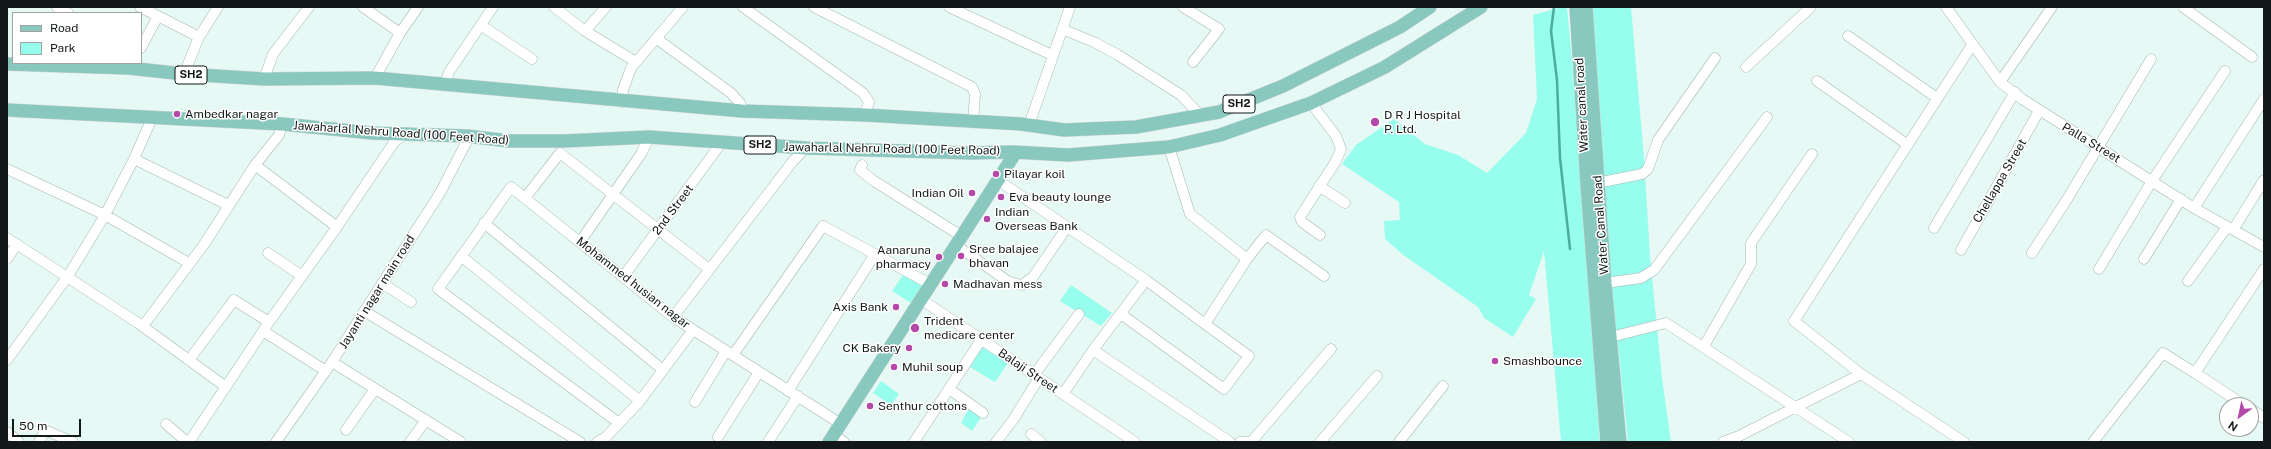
<!DOCTYPE html>
<html>
<head>
<meta charset="utf-8">
<style>
  body { margin:0 }
  #map { position:relative; width:2271px; height:449px; overflow:hidden; background:#e7f9f5; font-family:"Public Sans",sans-serif }
  canvas { display:block }
  .frame { position:absolute; inset:0; border:8px solid #131918; pointer-events:none }
  .legend { position:absolute; left:12px; top:12px; width:130px; height:52px; box-sizing:border-box; background:#fff; border:1px solid #a1a3a3; margin:0; padding:5px 7px; list-style:none; font-size:12px; color:#131918 }
  .legend li { display:flex; align-items:center; gap:8px; height:20px }
  .legend b { width:20px; border:1px solid #a1a3a3 }
  .north { position:absolute; left:2219px; top:397px; width:40px; height:40px; box-sizing:border-box; background:#fff; border:1px solid #a1a3a3; border-radius:50%; rotate:213deg; font-size:11px; font-weight:700; line-height:16px; text-align:center; color:#131918 }
  .north::after { content:''; display:block; margin:auto; width:14px; height:18px; background:#b549aa; clip-path:polygon(50% 0,100% 100%,50% 72%,0 100%) }
  .scale { position:absolute; left:12px; top:419px; width:69px; height:18px; box-sizing:border-box; border:2px solid #131918; border-top:0; padding-left:5px; font-size:12px; line-height:14px; white-space:nowrap; color:#131918; -webkit-text-stroke:3px #fff; paint-order:stroke }
</style>
</head>
<body>
<div id="map">
<canvas width="2271" height="449"></canvas>
<div class="frame"></div>
<ul class="legend">
<li><b style="height:5px;background:#89c8bf"></b>Road</li>
<li><b style="height:11px;background:#97fdec"></b>Park</li>
</ul>
<div class="north">N</div>
<div class="scale">50 m</div>
</div>
<script>
const g = document.querySelector('canvas').getContext('2d');
g.lineJoin = 'round';
function fill(path, color) {
  g.fillStyle = color;
  g.fill(path, 'evenodd');
}
function shape(rows) {
  const path = new Path2D();
  for (const r of rows) {
    path.moveTo(r[0], r[1]);
    for (let i = 2; i < r.length; i += 2) path.lineTo(r[i], r[i + 1]);
  }
  return path;
}
function strokePath(path, color, width, dash) {
  g.strokeStyle = color;
  g.lineWidth = width;
  g.lineCap = dash ? 'butt' : 'round';
  g.setLineDash(dash || []);
  g.stroke(path);
}
function write(font, color, halo, rows, align = 'center') {
  g.font = font + ' "Public Sans",sans-serif';
  g.lineWidth = 3;
  g.setLineDash([]);
  g.textBaseline = 'middle';
  g.strokeStyle = halo;
  g.fillStyle = color;
  for (const [text, x, y, turn = 0] of rows) {
    g.save();
    g.translate(x, y);
    g.rotate((+turn || 0) * Math.PI / 180);
    g.textAlign = isNaN(turn) ? turn : align;
    if (halo) g.strokeText(text, 0, 0);
    g.fillText(text, 0, 0);
    g.restore();
  }
}
const green = shape([
  [1562,7,1567,7,1575,94,1600,442,1561,442,1544,251,1529,295,1536,299,1513,337,1484,318,1478,307,1402,254,1385,239,1384,221,1400,220,1399,202,1342,164,1356,145,1394,119,1425,144,1458,155,1487,173,1526,133,1537,99,1533,15],
  [1591,7,1631,7,1644,158,1650,256,1662,378,1671,442,1628,442,1607,238],
  [903,275,923,286,911,303,892,291],
  [1071,285,1112,313,1101,326,1060,301],
  [982,347,1008,363,995,382,970,367],
  [881,381,899,394,891,405,873,393],
  [970,407,982,416,972,431,961,423]
]);
const stream = shape([
  [1554,7,1551,31,1557,80,1560,158,1570,249]
]);
const minor = shape([
  [57,7,68,13],
  [140,7,199,37],
  [363,7,400,33],
  [554,7,585,31,636,62],
  [743,7,863,93,869,102,865,115],
  [814,7,972,87,975,94,973,122],
  [949,7,1052,55],
  [1183,7,1219,29,1193,62],
  [1946,7,2000,82,2022,99,2194,208,2264,247],
  [2183,7,2252,57],
  [482,26,532,59],
  [1062,29,1096,43,1118,55,1181,95,1201,116],
  [585,31,606,7],
  [1848,36,1937,98],
  [657,39,731,93,740,103,742,111],
  [141,48,158,16],
  [1746,67,1811,7],
  [184,74,199,37,218,7],
  [375,78,400,33,418,7],
  [264,79,273,54,309,7],
  [1817,81,1908,145],
  [2000,82,2052,7],
  [445,84,449,72,493,7],
  [622,102,623,90,631,68,683,7],
  [1311,103,1336,136,1341,149,1336,161,1300,217,1302,222,1320,235],
  [1029,125,1070,7],
  [1169,147,1190,214,1247,259],
  [134,159,228,205],
  [255,165,337,227],
  [862,165,860,170,874,181,963,237],
  [7,169,105,215,189,263],
  [1002,183,1146,280,1205,324,1247,259,1266,235,1324,276],
  [1592,184,1642,174,1648,169,1658,140,1715,58],
  [1319,186,1345,203],
  [525,198,560,153,709,269],
  [2194,208,2264,99],
  [484,223,663,370],
  [1934,228,2015,92],
  [2233,230,2264,180],
  [7,238,138,323,226,387],
  [580,242,641,154,649,137],
  [957,246,1009,282,1022,285,1033,277,1067,227],
  [1961,250,2039,111],
  [268,253,302,276],
  [2032,253,2066,201,2151,59],
  [461,256,640,401],
  [7,259,17,244],
  [2144,259,2181,199],
  [2099,269,2152,181,2225,71],
  [623,277,722,142],
  [2188,281,2227,227],
  [382,283,411,302],
  [1605,283,1641,278,1654,270,1767,117],
  [922,300,1135,442],
  [364,311,580,442],
  [1121,314,1224,389,1249,356,1205,324],
  [673,317,793,161,806,148],
  [143,326,205,243,255,165,279,135,282,124],
  [263,331,326,371],
  [1603,339,1666,323,1849,442],
  [1704,346,1751,264,1751,243,1812,154],
  [1093,350,1146,280],
  [733,355,823,226,932,285],
  [7,360,68,276,105,215,134,159,153,116],
  [189,360,234,300,269,322],
  [332,362,461,442],
  [1034,375,1079,314],
  [949,389,983,413],
  [788,391,875,254],
  [1063,394,1093,350,1230,442],
  [695,402,726,351],
  [2244,405,2195,373,2264,269],
  [2251,409,2264,418],
  [619,423,438,289,511,187,673,317,841,424],
  [166,424,187,442],
  [346,430,375,389],
  [7,432,19,442],
  [1031,434,1041,442],
  [834,435,844,442],
  [718,437,759,372],
  [39,442,45,430,73,442],
  [189,442,269,322,337,227,395,141,407,133],
  [276,442,332,362,440,193,466,143,467,136],
  [410,442,426,420],
  [597,442,606,437,640,401,693,330],
  [768,442,798,396],
  [914,442,981,340],
  [996,442,1013,420,1039,378],
  [1240,442,1251,442],
  [1251,442,1331,349],
  [1320,442,1377,376],
  [1399,442,1443,386],
  [1723,442,1739,436,1861,374],
  [1964,442,1861,374,1794,321,1972,45],
  [2093,442,2163,353,2195,373]
]);
const major = shape([
  [1576,7,1587,185,1607,442],
  [1586,7,1605,283,1620,442],
  [7,64,128,68,184,74,264,79,375,78,742,111,865,115,1021,124,1064,130,1136,127,1219,112,1283,86,1400,27,1430,7],
  [7,110,282,124,372,133,467,136,509,141,564,141,649,137,806,148,970,153,1013,152,1068,155,1169,147,1220,135,1311,103,1385,67,1481,7],
  [829,442,1016,152]
]);
const markers = [
  [177,114,4,"#b549aa"],
  [1375,122,5,"#b549aa"],
  [996,174,4,"#b549aa"],
  [972,193,4,"#b549aa"],
  [1001,197,4,"#b549aa"],
  [987,219,4,"#b549aa"],
  [961,256,4,"#b549aa"],
  [939,257,4,"#b549aa"],
  [945,284,4,"#b549aa"],
  [896,307,4,"#b549aa"],
  [915,328,5,"#b549aa"],
  [909,348,4,"#b549aa"],
  [1495,361,4,"#b549aa"],
  [894,367,4,"#b549aa"],
  [870,406,4,"#b549aa"]
];
const shields = [
  [191,75,32],
  [1239,104,32],
  [760,145,32]
];
const shieldNames = [
  ["SH2",191,75],
  ["SH2",1239,104],
  ["SH2",760,145]
];
const streetNames = [
  ["Water canal road",1582,105,-93],
  ["Jawaharlal Nehru Road (100 Feet Road)",401,133,4],
  ["Palla Street",2091,143,31],
  ["Jawaharlal Nehru Road (100 Feet Road)",892,149,1],
  ["Chellappa Street",2000,181,-60],
  ["2nd Street",673,210,-53],
  ["Water Canal Road",1601,225,-94],
  ["Mohammed husian nagar",633,283,38],
  ["Jayanti nagar main road",377,292,-58],
  ["Balaji Street",1028,371,34]
];
const poiNames = [
  ["Ambedkar nagar",185,114],
  ["D R J Hospital",1384,115],
  ["P. Ltd.",1384,129],
  ["Pilayar koil",1004,174],
  ["Indian Oil",964,193,"right"],
  ["Eva beauty lounge",1009,197],
  ["Indian",995,212],
  ["Overseas Bank",995,226],
  ["Sree balajee",969,249],
  ["bhavan",969,263],
  ["Aanaruna",931,250,"right"],
  ["pharmacy",931,264,"right"],
  ["Madhavan mess",953,284],
  ["Axis Bank",888,307,"right"],
  ["Trident",924,321],
  ["medicare center",924,335],
  ["CK Bakery",901,348,"right"],
  ["Smashbounce",1503,361],
  ["Muhil soup",902,367],
  ["Senthur cottons",878,406]
];
fill(green, '#97fdec');
strokePath(stream, '#4aad9f', 2.5);
strokePath(minor, '#a4b5b1', 11);
strokePath(major, '#d5d6d5', 14);
strokePath(minor, '#fff', 10);
strokePath(major, '#89c8bf', 13);
for (const [x, y, r, color] of markers) {
  const dot = new Path2D();
  dot.arc(x, y, r, 0, 2 * Math.PI);
  g.fillStyle = color;
  g.fill(dot);
  strokePath(dot, '#fff', 1.5);
}
for (const [x, y, w] of shields) {
  const box = new Path2D();
  box.roundRect(x - w / 2, y - 9, w, 18, 3);
  g.fillStyle = '#fff';
  g.fill(box);
  strokePath(box, '#131918', 1);
}
write('bold 11px', '#131918', null, shieldNames);
write('12px', '#131918', '#fff', streetNames);
write('12px', '#131918', '#fff', poiNames, 'left');
</script>
</body>
</html>
